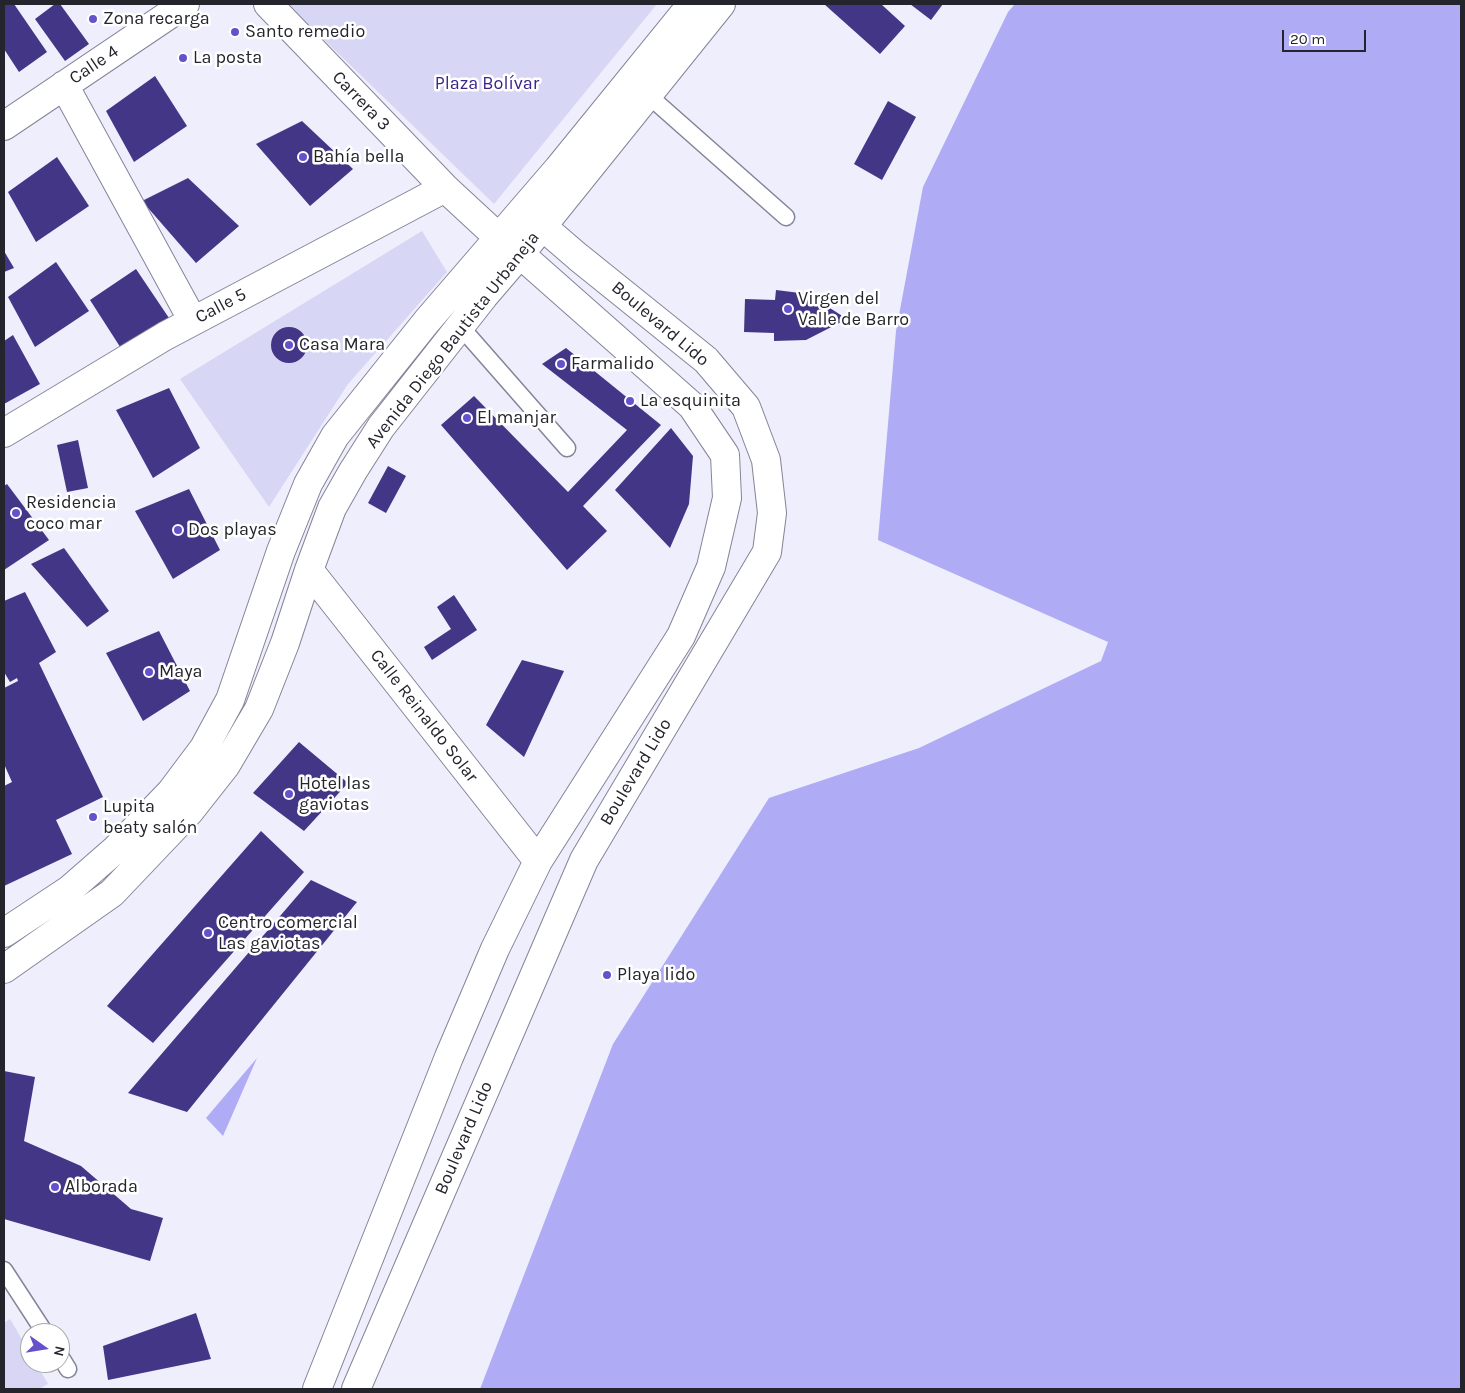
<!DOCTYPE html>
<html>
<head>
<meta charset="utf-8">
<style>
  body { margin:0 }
  #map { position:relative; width:1465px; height:1393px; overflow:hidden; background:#eeeefc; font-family:Karla,sans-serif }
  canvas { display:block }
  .frame { position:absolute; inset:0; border:5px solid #24242c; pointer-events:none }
  .north { position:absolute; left:20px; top:1323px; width:50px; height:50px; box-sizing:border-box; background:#fff; border:1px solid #a7a7ab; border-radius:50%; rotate:103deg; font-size:14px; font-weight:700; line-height:20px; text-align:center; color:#24242c }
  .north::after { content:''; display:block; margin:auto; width:18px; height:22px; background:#6551cb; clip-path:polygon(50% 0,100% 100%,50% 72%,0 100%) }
  .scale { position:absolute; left:1282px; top:30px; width:84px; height:22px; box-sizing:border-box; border:2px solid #24242c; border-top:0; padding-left:6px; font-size:15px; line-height:18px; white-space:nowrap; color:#24242c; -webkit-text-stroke:4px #fff; paint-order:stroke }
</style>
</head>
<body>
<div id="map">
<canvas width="1465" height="1393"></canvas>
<div class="frame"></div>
<div class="north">N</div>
<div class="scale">20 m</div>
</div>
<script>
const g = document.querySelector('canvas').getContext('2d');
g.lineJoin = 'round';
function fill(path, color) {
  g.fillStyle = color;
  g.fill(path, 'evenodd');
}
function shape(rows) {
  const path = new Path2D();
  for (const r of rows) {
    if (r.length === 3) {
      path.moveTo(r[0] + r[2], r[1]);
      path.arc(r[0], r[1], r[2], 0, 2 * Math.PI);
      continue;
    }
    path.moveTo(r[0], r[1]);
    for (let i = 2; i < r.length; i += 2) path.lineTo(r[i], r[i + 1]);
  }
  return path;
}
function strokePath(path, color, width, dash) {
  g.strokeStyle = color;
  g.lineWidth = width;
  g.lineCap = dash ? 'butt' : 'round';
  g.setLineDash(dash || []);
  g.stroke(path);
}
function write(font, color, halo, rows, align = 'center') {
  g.font = font + ' Karla,sans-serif';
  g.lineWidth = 5;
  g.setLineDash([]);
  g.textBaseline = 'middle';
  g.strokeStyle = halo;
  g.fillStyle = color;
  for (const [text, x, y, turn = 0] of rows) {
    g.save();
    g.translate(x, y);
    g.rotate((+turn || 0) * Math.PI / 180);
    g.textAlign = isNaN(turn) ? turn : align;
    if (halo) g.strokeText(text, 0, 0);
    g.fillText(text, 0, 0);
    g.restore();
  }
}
const green = shape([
  [287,4,657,4,494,204],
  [422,231,447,272,348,384,269,507,180,379],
  [10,1319,30,1353,30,1363,36,1363,48,1384,39,1389,4,1389,4,1323]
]);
const water = shape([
  [1015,4,1461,4,1461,1389,480,1389,613,1044,769,798,919,748,1101,661,1108,642,878,540,896,331,923,187,1008,12],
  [257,1058,223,1136,206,1118]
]);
const building = shape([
  [4,4,14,4,47,52,19,72,4,49],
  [55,4,60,4,89,44,65,61,35,19],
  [824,4,881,4,905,26,880,54],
  [910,4,943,4,931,20],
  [155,76,187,126,134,162,106,111],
  [888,101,916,117,882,180,854,164],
  [302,121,353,169,310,206,256,144],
  [57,157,89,206,36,242,8,192],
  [188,178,239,226,196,263,142,201],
  [4,251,14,268,4,272],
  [56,262,89,311,35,347,8,297],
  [136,269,171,321,124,353,90,300],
  [776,290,808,294,847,319,806,340,774,341,774,333,744,332,745,299,775,300],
  [289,345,18],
  [13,335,40,384,4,404,4,341],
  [566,348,661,425,583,506,607,531,567,570,441,425,474,396,568,492,627,430,542,364],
  [169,388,200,448,153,478,116,410],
  [671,428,693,456,689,504,670,548,615,490],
  [78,440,88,488,67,492,57,445],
  [388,466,406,476,386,513,368,503],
  [7,484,49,540,4,570,4,486],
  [189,489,220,550,173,579,135,511],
  [64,548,109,611,87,627,31,564],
  [25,592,56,652,39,663,103,797,56,820,72,854,4,886,4,786,12,782,4,764,4,688,18,681,17,678,10,682,4,672,4,601],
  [454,595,477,630,432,660,424,647,451,629,437,607],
  [159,631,190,691,143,721,106,653],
  [522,660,564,671,524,757,486,725],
  [299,742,348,783,304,831,253,793],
  [261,831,304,872,153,1043,107,1006],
  [311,880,357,902,187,1112,128,1093],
  [4,1071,35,1077,24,1141,81,1166,131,1209,163,1218,150,1261,4,1219],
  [196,1313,211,1359,108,1380,103,1346]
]);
const lane = shape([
  [648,95,786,217],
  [460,326,567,448],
  [4,1270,45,1333],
  [60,1356,68,1369]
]);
const street = shape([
  [268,4,445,188,499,238,520,254,692,406,725,455,727,498,711,567,681,636,538,861,495,949,449,1057,317,1389],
  [64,85,193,321],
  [4,126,185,4],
  [4,433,165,336,445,188],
  [309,570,538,861],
  [4,933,69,890,116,849,171,792,204,748,230,700,281,551,308,484,335,436,427,321,558,169,692,4],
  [4,969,112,893,189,812,226,765,259,709,285,643,309,570,332,508,353,471,381,427,484,296,520,254,721,4],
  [356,1389,584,860,767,552,772,513,766,460,746,407,706,360,578,257,542,226]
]);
const markers = [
  [93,19,5,"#6551cb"],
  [235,32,5,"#6551cb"],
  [183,58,5,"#6551cb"],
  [303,157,5,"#6551cb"],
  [788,309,5,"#6551cb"],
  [289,345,5,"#6551cb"],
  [561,364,5,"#6551cb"],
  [630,401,5,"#6551cb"],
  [467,418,5,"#6551cb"],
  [16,513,5,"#6551cb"],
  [178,530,5,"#6551cb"],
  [149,672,5,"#6551cb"],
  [289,794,5,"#6551cb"],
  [93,817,5,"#6551cb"],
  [208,933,5,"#6551cb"],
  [607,975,5,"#6551cb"],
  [55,1187,5,"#6551cb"]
];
const poiNames = [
  ["Zona recarga",103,19],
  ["Santo remedio",245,32],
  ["La posta",193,58],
  ["Bahía bella",313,157],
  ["Virgen del",798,299],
  ["Valle de Barro",798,320],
  ["Casa Mara",299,345],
  ["Farmalido",571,364],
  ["La esquinita",640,401],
  ["El manjar",477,418],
  ["Residencia",26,503],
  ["coco mar",26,524],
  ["Dos playas",188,530],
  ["Maya",159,672],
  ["Hotel las",299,784],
  ["gaviotas",299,805],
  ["Lupita",103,807],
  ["beaty salón",103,828],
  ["Centro comercial",218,923],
  ["Las gaviotas",218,944],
  ["Playa lido",617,975],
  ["Alborada",65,1187]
];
const streetNames = [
  ["Calle 4",94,65,-34],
  ["Carrera 3",361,101,46],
  ["Calle 5",221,306,-28],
  ["Boulevard Lido",660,324,40],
  ["Avenida Diego Bautista Urbaneja",453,340,-52],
  ["Calle Reinaldo Solar",424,716,52],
  ["Boulevard Lido",636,772,-59],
  ["Boulevard Lido",464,1138,-67]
];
const parkNames = [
  ["Plaza Bolívar",487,84]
];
fill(green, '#d7d7f5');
fill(water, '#afabf4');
fill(building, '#433687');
strokePath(lane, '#848498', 19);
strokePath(street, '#848498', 30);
strokePath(lane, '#fff', 16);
strokePath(street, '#fff', 28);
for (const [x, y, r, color] of markers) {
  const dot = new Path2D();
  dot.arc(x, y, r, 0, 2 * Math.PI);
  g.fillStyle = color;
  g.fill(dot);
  strokePath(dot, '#fff', 2);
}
write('18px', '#24242c', '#fff', poiNames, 'left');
write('18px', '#24242c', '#fff', streetNames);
write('18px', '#3b238a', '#fff', parkNames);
</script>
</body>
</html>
